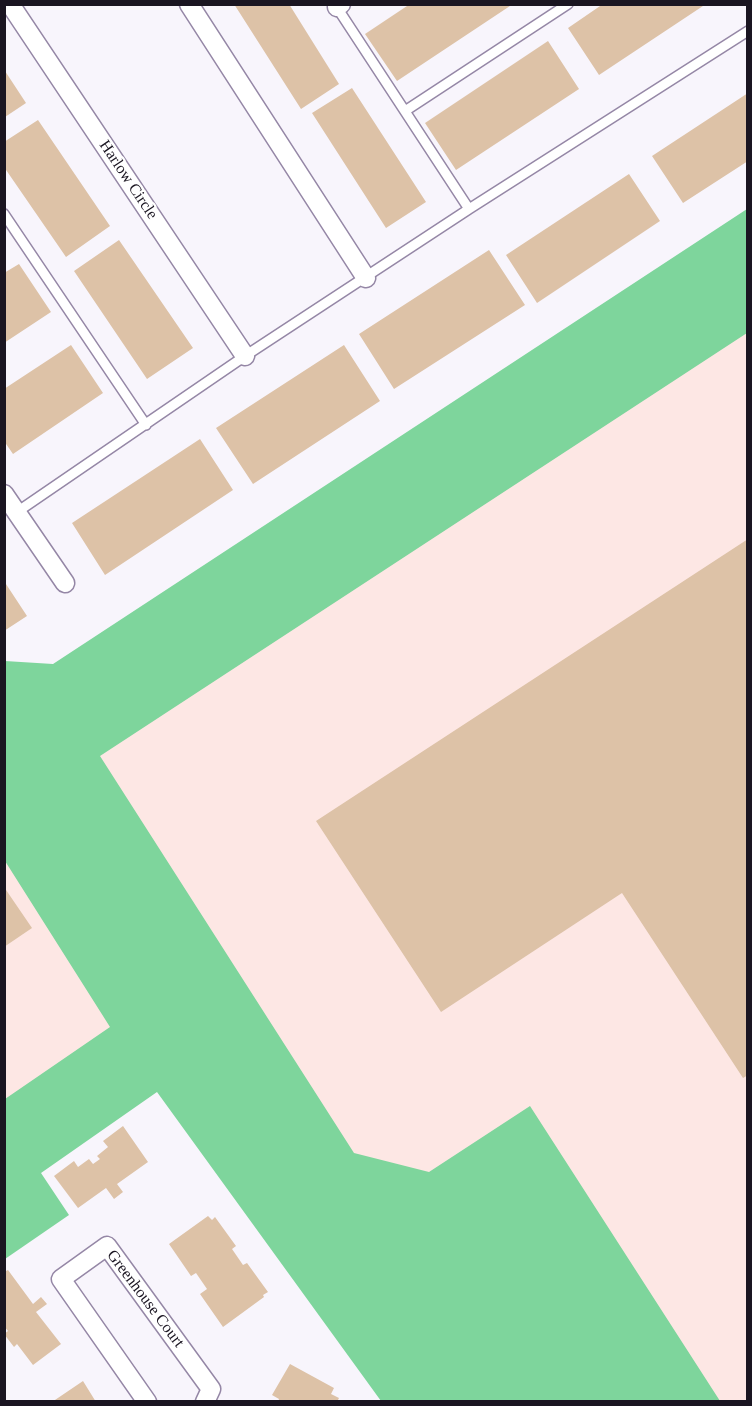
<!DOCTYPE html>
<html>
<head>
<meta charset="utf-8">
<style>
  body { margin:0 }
  #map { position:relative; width:752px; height:1406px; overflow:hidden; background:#f8f5fc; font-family:Georgia,serif }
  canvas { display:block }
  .frame { position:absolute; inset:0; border:6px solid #1a1521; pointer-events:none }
</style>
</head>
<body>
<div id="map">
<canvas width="752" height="1406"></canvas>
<div class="frame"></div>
</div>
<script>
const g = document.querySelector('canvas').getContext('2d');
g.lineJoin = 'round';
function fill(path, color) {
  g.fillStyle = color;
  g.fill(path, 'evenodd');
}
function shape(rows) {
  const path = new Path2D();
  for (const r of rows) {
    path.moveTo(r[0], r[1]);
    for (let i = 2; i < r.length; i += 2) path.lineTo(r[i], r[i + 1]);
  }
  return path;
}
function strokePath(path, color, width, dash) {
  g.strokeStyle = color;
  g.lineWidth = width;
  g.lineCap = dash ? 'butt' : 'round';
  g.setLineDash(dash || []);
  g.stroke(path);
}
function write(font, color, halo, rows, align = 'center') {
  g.font = font + ' Georgia,serif';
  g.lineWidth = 4.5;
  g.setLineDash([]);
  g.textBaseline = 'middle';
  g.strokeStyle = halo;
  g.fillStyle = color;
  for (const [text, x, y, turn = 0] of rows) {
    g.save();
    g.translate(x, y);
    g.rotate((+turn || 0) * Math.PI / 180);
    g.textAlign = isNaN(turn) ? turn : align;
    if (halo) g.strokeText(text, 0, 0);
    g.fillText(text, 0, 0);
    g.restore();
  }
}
const industrial = shape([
  [747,225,747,1401,394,1401,138,1024,5,1115,5,733]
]);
const forest = shape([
  [747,209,747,333,100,756,354,1153,429,1172,530,1106,720,1401,381,1401,157,1092,41,1173,69,1215,5,1259,5,1099,110,1027,5,861,5,661,53,664]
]);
const building = shape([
  [234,4,289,4,339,84,301,109],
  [410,4,513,4,397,81,365,34],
  [603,4,706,4,599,75,568,28],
  [548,41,579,89,456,170,425,123],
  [5,71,26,103,5,117],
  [352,88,426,202,386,228,312,113],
  [748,93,748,161,683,203,652,156],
  [38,120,110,226,66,257,4,167,4,142],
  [629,174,660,221,537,303,506,255],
  [119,240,193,348,147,379,74,271],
  [489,250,525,305,394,389,359,334],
  [19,264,51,312,4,343,4,273],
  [71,345,103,393,13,454,4,441,4,389],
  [344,345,380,401,253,484,216,428],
  [200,439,233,490,105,575,72,523],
  [748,539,748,1075,743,1078,622,893,441,1012,316,821],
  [4,581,27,616,4,631],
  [4,887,32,928,4,947],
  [123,1126,148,1162,117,1184,123,1192,114,1199,106,1188,78,1208,54,1176,74,1161,78,1167,89,1159,93,1164,100,1159,97,1156,108,1147,103,1141],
  [208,1216,212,1220,215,1217,236,1246,232,1249,243,1265,247,1263,268,1292,263,1295,264,1297,223,1327,200,1294,207,1289,196,1273,191,1276,169,1244],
  [8,1270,33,1304,41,1297,47,1304,36,1312,61,1344,33,1365,17,1344,14,1347,4,1334,8,1331,4,1326,4,1272],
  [290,1364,334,1388,331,1394,339,1398,337,1402,278,1402,279,1399,272,1395],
  [83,1381,96,1402,52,1402]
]);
const service = shape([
  [336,6,469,209,748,31],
  [405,111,568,4],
  [4,214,146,425],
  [17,512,245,356,469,209]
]);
const minor = shape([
  [10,4,245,356],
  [189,4,366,278],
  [337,7,341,4],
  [4,494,65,583],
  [147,1402,61,1279,107,1246,211,1389,205,1402]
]);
const streetNames = [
  ["Harlow Circle",128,180,56],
  ["Greenhouse Court",145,1299,53]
];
fill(industrial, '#fde7e4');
fill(forest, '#7ed59c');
fill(building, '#ddc2a7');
strokePath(service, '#9587a6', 12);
strokePath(minor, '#9587a6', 21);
strokePath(service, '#fff', 9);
strokePath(minor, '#fff', 18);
write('16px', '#1a1521', '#fff', streetNames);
</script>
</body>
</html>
